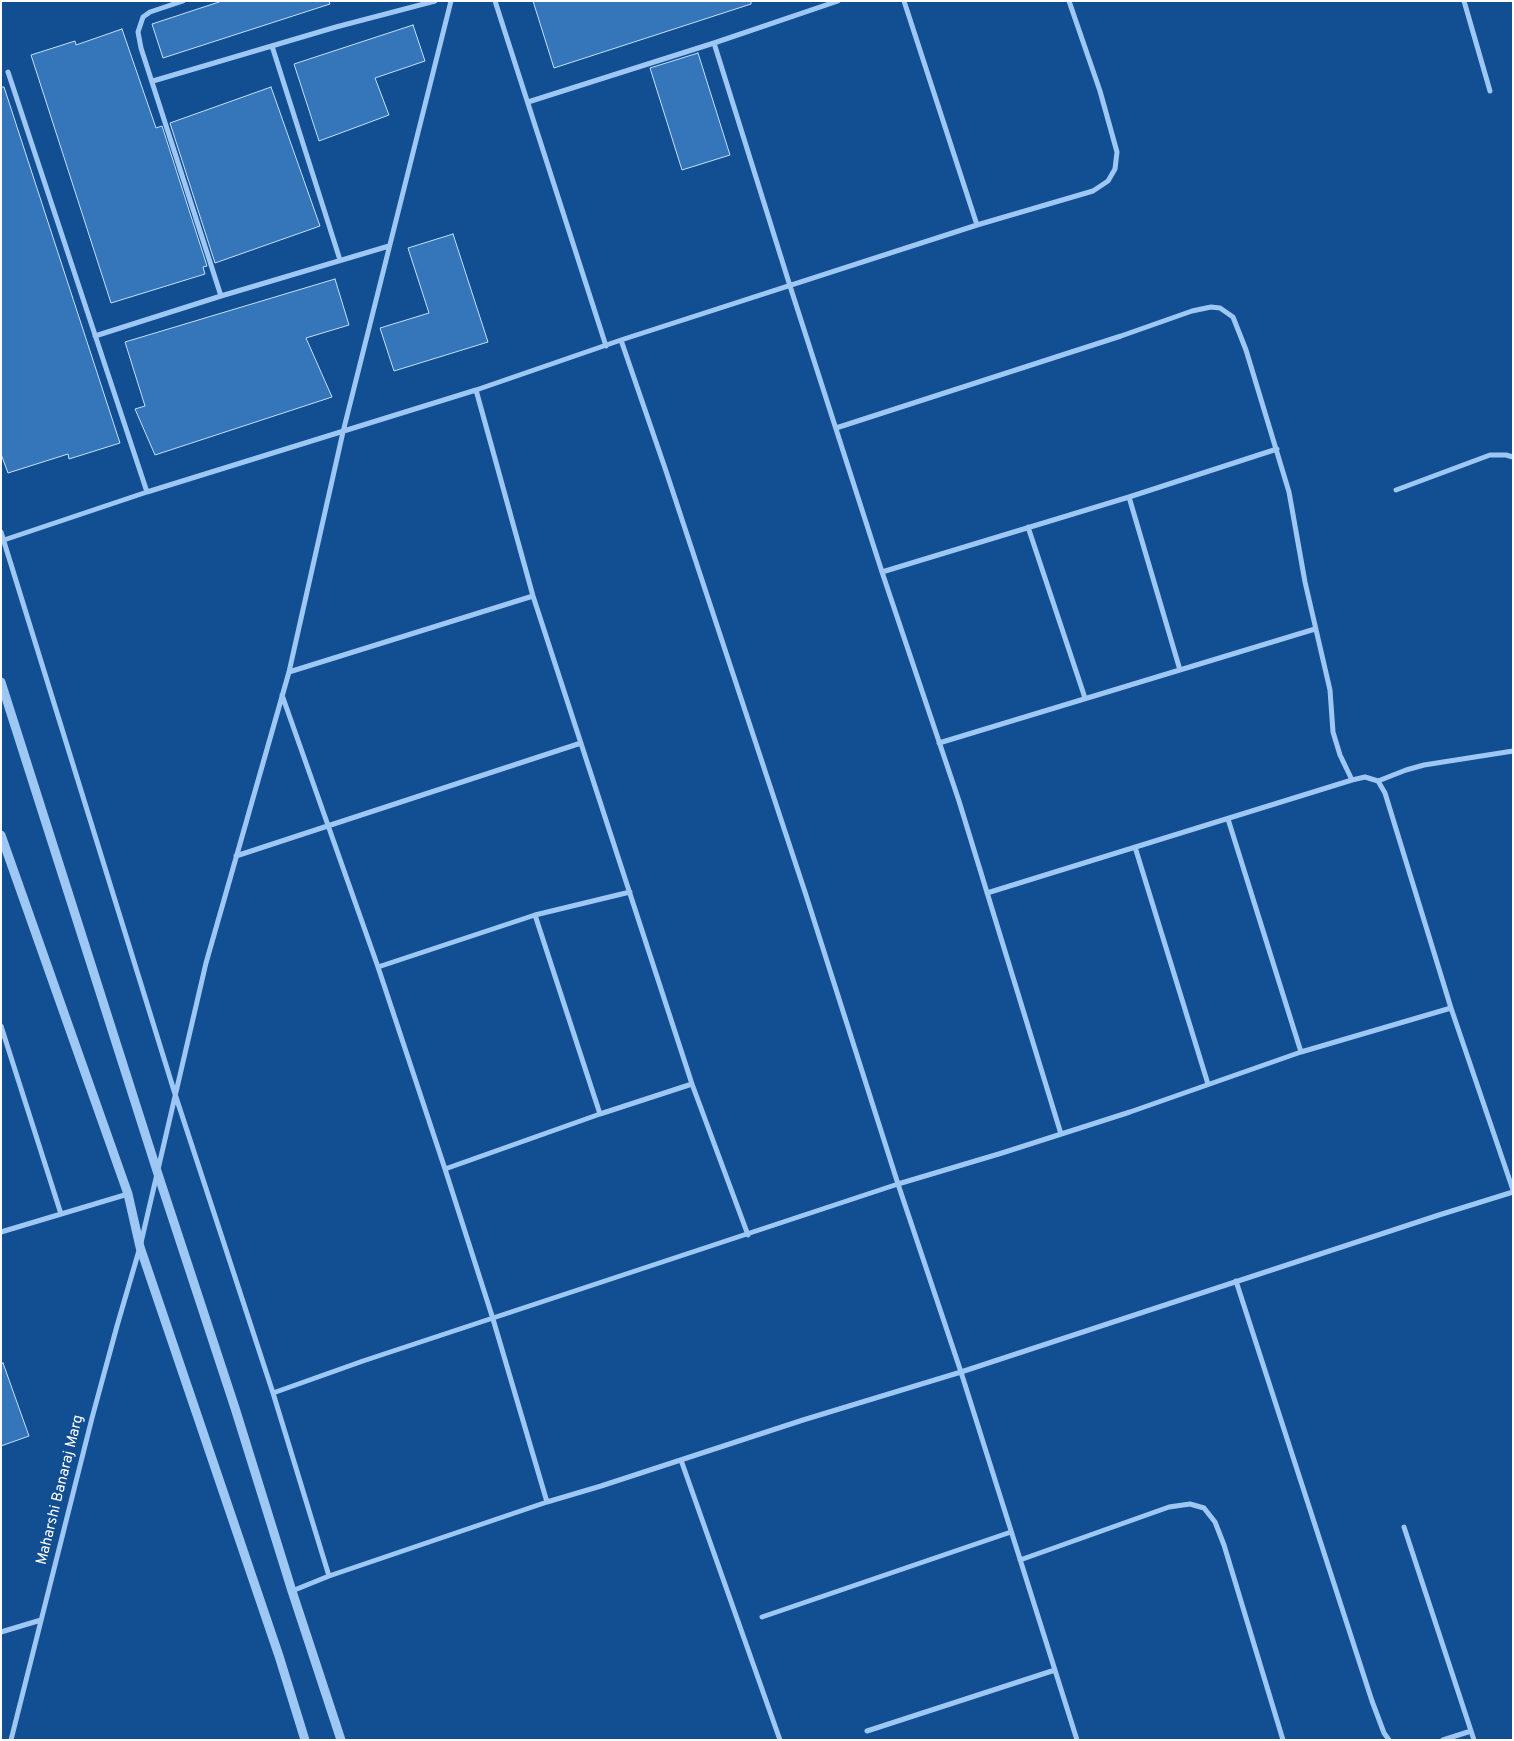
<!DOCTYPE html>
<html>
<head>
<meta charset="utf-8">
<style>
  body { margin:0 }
  #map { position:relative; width:1514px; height:1741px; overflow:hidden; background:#114e92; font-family:Overpass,sans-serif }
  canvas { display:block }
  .frame { position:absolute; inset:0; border:2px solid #fff; pointer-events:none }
</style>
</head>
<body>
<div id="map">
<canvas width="1514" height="1741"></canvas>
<div class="frame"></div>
</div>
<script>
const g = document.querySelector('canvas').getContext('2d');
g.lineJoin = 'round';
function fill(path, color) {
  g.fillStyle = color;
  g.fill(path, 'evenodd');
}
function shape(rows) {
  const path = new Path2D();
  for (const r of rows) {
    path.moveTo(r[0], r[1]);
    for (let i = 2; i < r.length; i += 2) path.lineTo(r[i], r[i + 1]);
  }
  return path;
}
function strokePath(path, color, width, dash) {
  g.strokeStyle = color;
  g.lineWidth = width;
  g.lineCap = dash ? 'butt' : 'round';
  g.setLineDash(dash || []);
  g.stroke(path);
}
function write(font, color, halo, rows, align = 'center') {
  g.font = font + ' Overpass,sans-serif';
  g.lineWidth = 4.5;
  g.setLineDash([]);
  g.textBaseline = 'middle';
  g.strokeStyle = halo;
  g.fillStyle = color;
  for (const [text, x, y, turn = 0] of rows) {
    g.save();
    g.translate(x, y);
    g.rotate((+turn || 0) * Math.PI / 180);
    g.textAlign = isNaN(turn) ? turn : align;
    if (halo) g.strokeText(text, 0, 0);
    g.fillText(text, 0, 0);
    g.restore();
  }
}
const building = shape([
  [222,1,329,1,330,4,163,58,152,24,222,1],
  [533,1,751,1,751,4,554,68,533,1],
  [413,25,425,61,375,78,389,115,319,141,294,64,413,25],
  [122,29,156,128,162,126,207,266,203,267,205,274,111,303,31,55,75,41,76,45,122,29],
  [698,53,730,155,682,170,650,68,698,53],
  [1,87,4,87,120,443,69,459,68,454,8,473,1,454,1,87],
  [271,87,320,226,215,263,170,123,271,87],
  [453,234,488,342,394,371,380,328,429,313,408,248,453,234],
  [335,279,349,325,306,338,332,397,155,455,135,409,145,406,125,342,335,279],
  [3,1363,29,1436,1,1446,1,1364,3,1363]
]);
const minor = shape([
  [183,1,150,12,143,17,138,32,141,48,221,296],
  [495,1,606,346],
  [904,1,977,225],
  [1464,1,1490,91],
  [714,43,790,286,882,572,959,801,1061,1134],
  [272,46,340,260],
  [8,72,147,492],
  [153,81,336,27,435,1],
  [528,102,714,43,838,1],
  [95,336,221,296,389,246],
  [621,340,666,471,805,892,898,1184,961,1372,1077,1740],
  [836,428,1121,336,1192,311,1211,307,1220,308,1233,317,1246,350,1289,492,1305,582,1330,690,1333,732,1340,755,1352,780],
  [1396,490,1490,455,1506,455,1513,457],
  [1129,497,1180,670],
  [1028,527,1085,698],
  [1,532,175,1094,273,1393,329,1576],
  [1,541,147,492,476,390,621,340,977,225,1093,191,1108,181,1115,169,1117,152,1100,91,1069,1],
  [882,572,1129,497,1277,449],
  [289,672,533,596],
  [282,695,378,967,445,1169,493,1319,547,1502],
  [939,743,1315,629],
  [1378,781,1406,770,1424,765,1513,751],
  [1228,819,1301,1052],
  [1135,847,1208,1084],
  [236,856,581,743],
  [987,893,1352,780,1365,777,1378,781,1385,793,1451,1008,1513,1190],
  [535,915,630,892],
  [378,967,535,915,600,1114,692,1084,533,596,476,390],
  [1,1026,61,1214],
  [692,1084,748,1235],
  [445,1169,600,1114],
  [1,1232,128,1194],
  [1236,1281,1372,1701,1384,1733,1389,1740],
  [273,1393,363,1361,898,1184,1002,1153,1130,1112,1301,1052,1451,1008],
  [681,1460,780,1740],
  [1404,1527,1474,1740],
  [1020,1560,1169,1507,1190,1504,1204,1508,1215,1522,1224,1545,1283,1740],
  [292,1591,329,1576,547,1502,601,1486,803,1420,961,1372,1439,1215,1513,1192],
  [762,1617,1011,1532],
  [1,1632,41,1620],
  [867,1731,1055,1670],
  [11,1740,92,1418,117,1326,140,1247,206,963,289,672,343,432,451,1],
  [1443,1740,1471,1731]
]);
const tertiary = shape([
  [1,682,157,1171,235,1408,292,1591,341,1740],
  [1,835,128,1194,140,1247,279,1656,305,1740]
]);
const streetNames = [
  ["Maharshi Banaraj Marg",61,1490,-76]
];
fill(building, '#3575b9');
strokePath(building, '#c5e1fd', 1);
strokePath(minor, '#9ec7f3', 5);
strokePath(tertiary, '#9ec7f3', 9);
write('15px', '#fff', '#114e92', streetNames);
</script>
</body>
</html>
